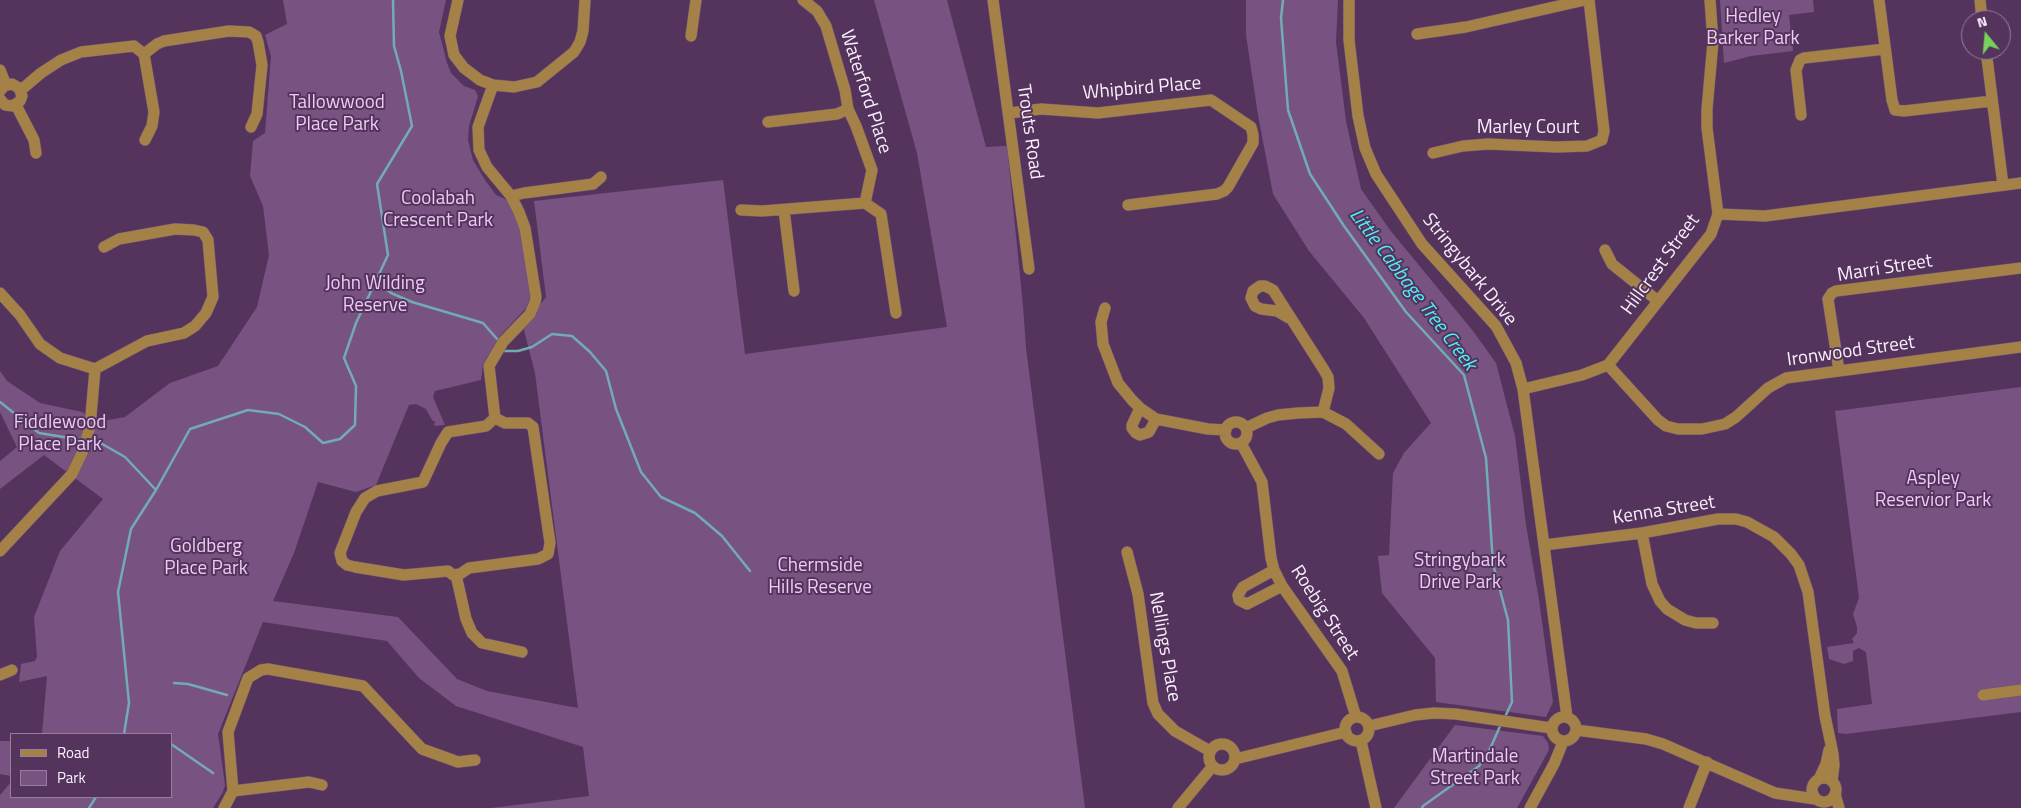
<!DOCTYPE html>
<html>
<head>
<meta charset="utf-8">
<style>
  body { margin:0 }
  #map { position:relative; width:2021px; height:808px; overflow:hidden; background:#54345c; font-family:"Titillium Web",sans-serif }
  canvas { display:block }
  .legend { position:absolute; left:10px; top:733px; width:162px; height:65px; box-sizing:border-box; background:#54345c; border:1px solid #967e9c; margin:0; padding:6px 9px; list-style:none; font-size:15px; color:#faeefd }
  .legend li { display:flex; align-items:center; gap:10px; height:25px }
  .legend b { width:25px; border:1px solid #967e9c }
  .north { position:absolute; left:1961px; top:10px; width:50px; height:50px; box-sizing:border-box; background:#54345c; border:1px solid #967e9c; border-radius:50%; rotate:343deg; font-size:14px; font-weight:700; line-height:20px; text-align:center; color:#faeefd }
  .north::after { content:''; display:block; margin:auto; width:18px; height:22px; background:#75d25b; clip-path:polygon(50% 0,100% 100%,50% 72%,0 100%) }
</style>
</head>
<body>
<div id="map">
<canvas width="2021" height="808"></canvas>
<ul class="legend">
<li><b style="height:6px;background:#a48146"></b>Road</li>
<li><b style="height:14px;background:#785382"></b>Park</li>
</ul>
<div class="north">N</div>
</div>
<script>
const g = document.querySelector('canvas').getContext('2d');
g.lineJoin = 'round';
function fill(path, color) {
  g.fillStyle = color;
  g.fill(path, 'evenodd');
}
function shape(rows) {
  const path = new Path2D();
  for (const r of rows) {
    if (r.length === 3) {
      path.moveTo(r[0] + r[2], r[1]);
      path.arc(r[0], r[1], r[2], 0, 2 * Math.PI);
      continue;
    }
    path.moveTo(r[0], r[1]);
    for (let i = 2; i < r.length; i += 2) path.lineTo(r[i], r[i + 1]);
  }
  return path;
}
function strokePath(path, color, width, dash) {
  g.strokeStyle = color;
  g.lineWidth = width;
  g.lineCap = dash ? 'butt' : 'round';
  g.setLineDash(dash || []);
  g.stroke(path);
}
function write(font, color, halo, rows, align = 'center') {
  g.font = font + ' "Titillium Web",sans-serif';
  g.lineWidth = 4;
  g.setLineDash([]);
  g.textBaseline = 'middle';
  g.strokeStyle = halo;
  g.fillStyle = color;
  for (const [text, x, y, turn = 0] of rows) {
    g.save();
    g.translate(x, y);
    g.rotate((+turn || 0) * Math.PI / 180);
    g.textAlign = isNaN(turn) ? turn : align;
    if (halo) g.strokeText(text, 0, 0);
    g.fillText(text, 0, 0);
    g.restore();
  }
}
const green = shape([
  [283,0,446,0,439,32,447,63,451,73,464,86,475,90,478,96,469,126,468,140,473,160,485,180,496,195,507,200,519,219,531,295,526,308,500,336,483,364,481,380,435,391,433,397,445,425,434,426,435,422,432,420,426,409,416,404,409,405,376,485,356,492,318,482,294,553,273,601,398,617,457,679,487,691,578,708,535,373,523,326,546,297,534,201,723,180,745,354,947,327,917,153,874,0,947,0,986,147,1007,146,1023,306,1026,348,1085,808,491,808,589,796,583,747,456,706,419,678,387,641,263,622,218,734,225,785,223,792,213,808,0,808,0,795,11,782,11,797,171,797,171,734,42,734,47,676,19,682,21,664,35,661,37,657,34,617,60,551,103,499,44,455,0,489,0,461,17,447,0,412,0,371,7,381,40,403,82,412,97,422,125,417,170,383,218,366,257,307,269,255,263,206,250,176,253,141,265,133,271,56,265,35,287,24],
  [1246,0,1338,0,1336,42,1346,121,1361,189,1390,230,1473,331,1496,363,1515,436,1526,525,1539,600,1553,702,1546,717,1436,702,1435,658,1382,593,1378,556,1389,555,1393,473,1404,453,1431,423,1364,318,1309,251,1273,194,1258,115,1246,35],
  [1720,0,1813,0,1814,12,1789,15,1793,51,1751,56,1724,63],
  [2021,387,2021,712,1846,734,1838,733,1837,709,1872,704,1866,652,1859,648,1853,651,1853,661,1844,664,1829,659,1827,647,1854,643,1852,639,1857,633,1857,627,1853,614,1859,598,1835,411],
  [1455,725,1543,736,1548,743,1549,750,1517,808,1394,808],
  [0,741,11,741,11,776,0,774]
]);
const stream = shape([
  [1283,0,1281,18,1288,110,1310,174,1344,226,1406,312,1464,375,1486,458,1493,564,1508,620,1512,702,1505,717],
  [376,281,391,293,412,302,483,323,497,339],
  [504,351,518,351,532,347,552,334,572,336,590,352,606,371,616,409,641,472,661,497,695,513,722,536,750,571],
  [0,402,39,433,82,440],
  [90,441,97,441,125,457,156,490],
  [174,683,188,684,227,695],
  [124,734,129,703,118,592,131,529,156,490,190,429,248,410,279,414,305,427,323,443,340,439,355,425,356,386,344,358,356,323,388,255,377,184,412,126,401,71,394,46,393,0],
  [171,744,213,773],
  [89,808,96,797],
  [1422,808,1423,806,1479,766,1490,749,1501,724]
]);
const minor = shape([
  [458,0,450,36,454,55,464,68,480,80,493,85,514,87,537,82,574,52,580,42,583,31,585,0],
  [803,0,817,11,826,26,845,90,848,109,856,126,872,170,865,203,881,214,896,313],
  [993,0,1029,269],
  [1349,0,1349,40,1358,116,1365,148,1376,174,1422,244,1496,326,1516,363,1523,389,1567,717],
  [1879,0,1892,100,1895,110,1904,111,1992,101],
  [1980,0,1982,20],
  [1417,34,1466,27,1585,0],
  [691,36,696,0],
  [1986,50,2003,185],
  [144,54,154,112,152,126,145,140],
  [0,70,6,85],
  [493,85,478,127,479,150,487,167,511,196,519,212,525,228,536,297,535,302,530,314,503,342,489,366,495,418],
  [21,90,41,73,61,60,81,52,134,46,144,54,157,44,164,41,229,31,249,32,256,36,258,42,262,65,257,114,251,127],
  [0,91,4,86,12,84,19,88,22,96,20,101,13,106,5,105,0,99],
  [16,105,34,140,36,153],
  [1010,113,1041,109,1098,113,1211,100,1251,127,1253,135,1253,143,1228,187,1224,191,1217,194,1128,205],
  [1801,115,1796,70,1800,60,1804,58,1885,49],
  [768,122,837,114,848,109],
  [1433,153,1463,146,1488,144,1557,147,1587,146,1602,140,1604,131,1589,0],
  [511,196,524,193,593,184,601,177],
  [741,210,762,211,865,203],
  [784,210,794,291],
  [1718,214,1765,216,2021,183],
  [1605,250,1612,264,1658,301],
  [0,293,20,315,40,344,60,358,95,369],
  [1105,308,1101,322,1103,344,1118,383,1132,400,1140,408,1156,419,1208,429,1226,430],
  [1289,318,1277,311,1261,309,1255,306,1251,298,1253,291,1260,286,1265,286,1273,290,1324,370,1328,377,1329,388,1323,412],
  [1608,365,1658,420,1666,426,1678,429,1702,429,1725,424,1736,417,1768,388,1786,378,2021,347],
  [95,369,147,341,184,333,195,326,206,313,213,297,208,240,203,232,194,230,175,229,119,239,104,247],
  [1839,371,1828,299,1832,293,1836,291,2021,268],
  [1523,389,1582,375,1608,365,1711,234,1718,214,1707,128,1707,109,1713,42,1710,0],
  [1140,408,1132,425,1132,428,1136,433,1140,435,1149,432,1156,419],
  [495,418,505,423,528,423,533,427,550,543,548,554,538,559,469,568,460,574,453,575,448,571,404,575,355,567,347,565,342,561,340,553,356,512,365,498,377,491,423,482,441,443,448,432,486,426,495,418],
  [1236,433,11],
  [1246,428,1267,418,1278,415,1298,413,1323,412,1346,424,1379,454],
  [1241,443,1262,482,1271,558,1274,570,1282,586,1342,671,1356,717],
  [1642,533,1652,584,1660,601,1667,609,1685,620,1696,623,1713,623],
  [1544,545,1642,533,1718,519,1736,519,1747,522,1774,537,1791,554,1799,565,1808,592,1825,716,1833,754,1834,765,1832,781],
  [0,551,72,474,82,453,90,427,95,369],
  [1127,552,1138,594,1153,703,1158,714,1175,731,1210,751],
  [1274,570,1243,587,1238,595,1239,600,1247,604,1282,586],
  [456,575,466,619,472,633,482,643,522,652],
  [0,675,12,670],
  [1983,695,2021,690],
  [1564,729,12],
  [1357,729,12],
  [1369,726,1415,715,1434,713,1456,714,1551,728],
  [1576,730,1646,739,1663,744,1775,793,1815,799],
  [1361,741,1376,808],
  [1222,757,13],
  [1235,759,1346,732],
  [1824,790,12],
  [1819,779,1826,764,1829,750],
  [233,791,309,782,322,785],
  [1835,794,1839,808],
  [224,808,233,791,228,732,248,678,261,670,268,669,363,686,422,749,458,762,475,760],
  [1178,808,1212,767],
  [1530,808,1554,764,1563,742],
  [1689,808,1707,762]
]);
const parkNames = [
  ["Hedley",1753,17],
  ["Barker Park",1753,39],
  ["Tallowwood",337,103],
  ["Place Park",337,125],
  ["Coolabah",438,199],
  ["Crescent Park",438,221],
  ["John Wilding",375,284],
  ["Reserve",375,306],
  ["Fiddlewood",60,423],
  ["Place Park",60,445],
  ["Aspley",1933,479],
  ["Reservior Park",1933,501],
  ["Goldberg",206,547],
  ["Place Park",206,569],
  ["Stringybark",1460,561],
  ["Drive Park",1460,583],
  ["Chermside",820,566],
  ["Hills Reserve",820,588],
  ["Martindale",1475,757],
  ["Street Park",1475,779]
];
const streetNames = [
  ["Whipbird Place",1142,89,-5],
  ["Waterford Place",865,92,72],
  ["Marley Court",1528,128],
  ["Trouts Road",1029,132,82],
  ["Hillcrest Street",1661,265,-54],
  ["Marri Street",1885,269,-9],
  ["Stringybark Drive",1469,270,51],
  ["Ironwood Street",1851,352,-8],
  ["Kenna Street",1664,511,-9],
  ["Roebig Street",1324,613,57],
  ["Nellings Place",1164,647,80]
];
const waterNames = [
  ["Little Cabbage Tree Creek",1412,290,53]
];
fill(green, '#785382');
strokePath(stream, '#72abb2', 2.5);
strokePath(minor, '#6f5276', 12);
strokePath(minor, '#a48146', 11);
write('19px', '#eccbf4', '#54345c', parkNames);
write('19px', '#faeefd', '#54345c', streetNames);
write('italic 20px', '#4bf1f9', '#54345c', waterNames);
</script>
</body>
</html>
